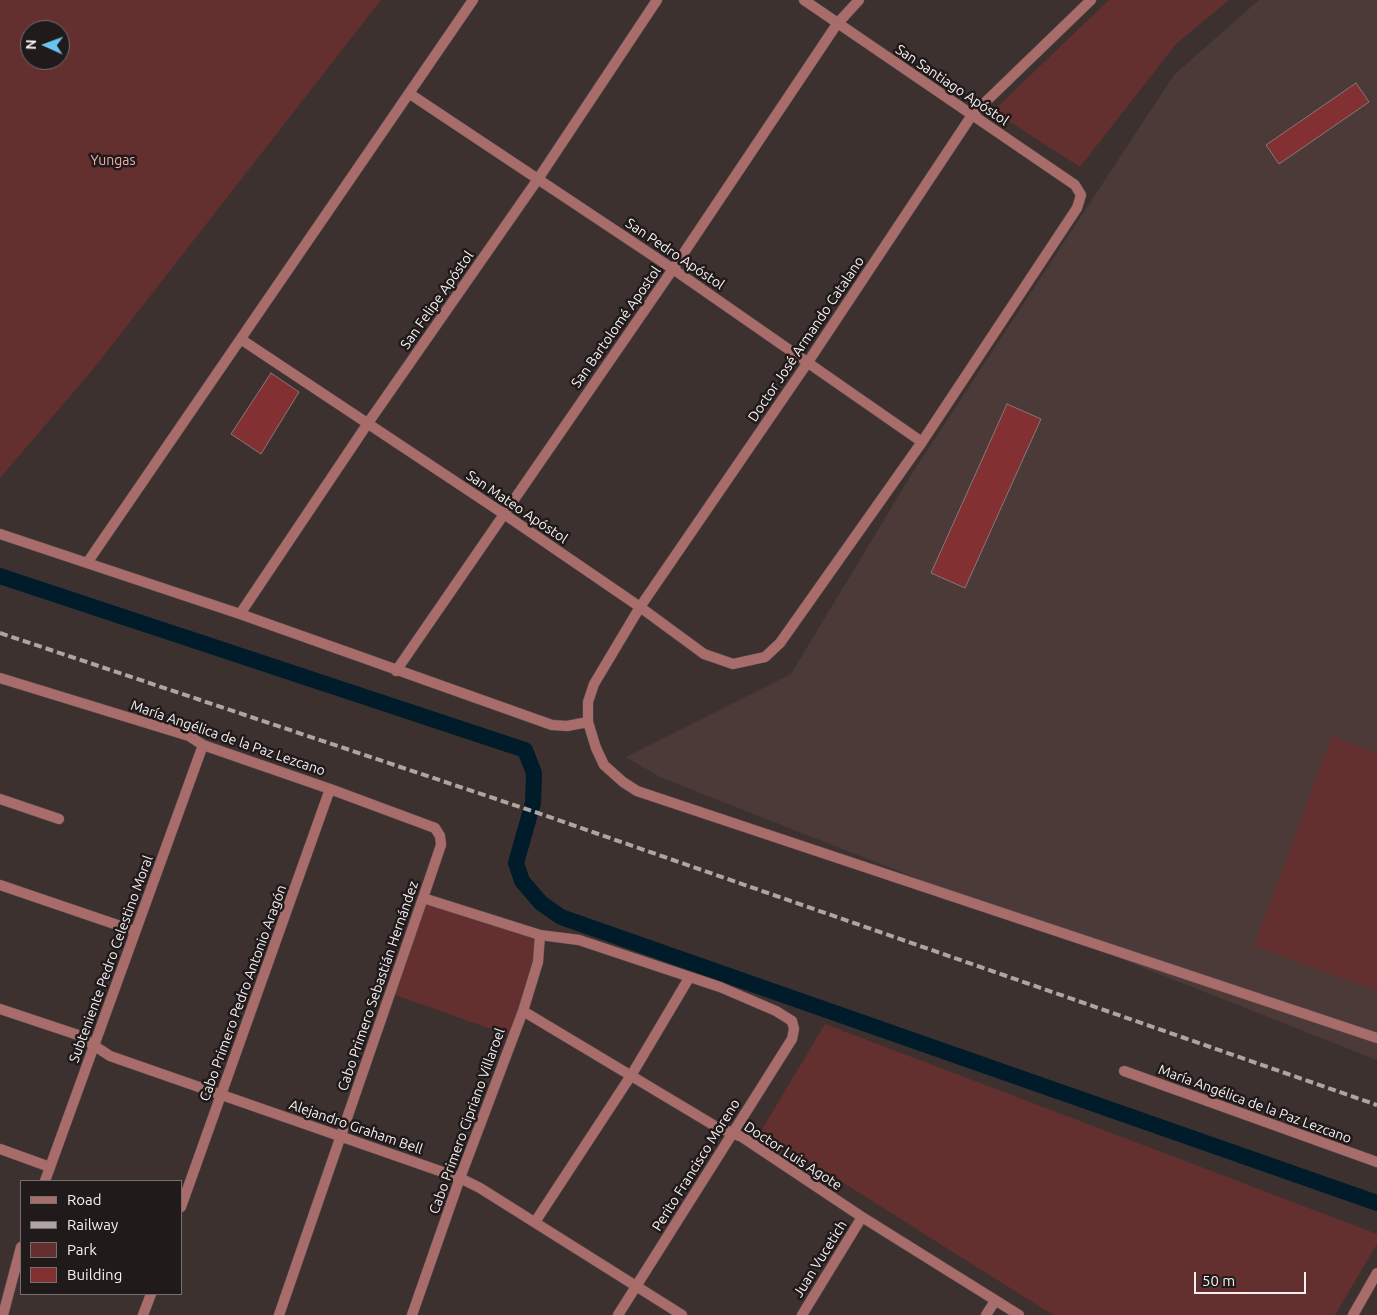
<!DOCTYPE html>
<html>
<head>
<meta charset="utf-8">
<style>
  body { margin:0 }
  #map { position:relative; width:1377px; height:1315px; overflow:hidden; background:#3d3130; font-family:Ubuntu,sans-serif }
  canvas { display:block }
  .legend { position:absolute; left:20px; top:1180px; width:162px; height:115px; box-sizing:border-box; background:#201a1a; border:1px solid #767070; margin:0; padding:6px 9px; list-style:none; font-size:15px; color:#f8f0f0 }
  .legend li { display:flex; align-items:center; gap:10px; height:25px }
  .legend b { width:25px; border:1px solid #767070 }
  .north { position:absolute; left:20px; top:20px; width:50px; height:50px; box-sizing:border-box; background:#201a1a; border:1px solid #767070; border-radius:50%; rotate:272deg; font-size:14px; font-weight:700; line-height:20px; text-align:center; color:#f8f0f0 }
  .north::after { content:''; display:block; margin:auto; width:18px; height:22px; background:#69c3f1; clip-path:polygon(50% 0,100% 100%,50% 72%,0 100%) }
  .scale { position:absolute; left:1194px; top:1272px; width:112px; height:22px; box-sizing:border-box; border:2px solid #f8f0f0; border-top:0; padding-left:6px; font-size:15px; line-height:18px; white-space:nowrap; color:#f8f0f0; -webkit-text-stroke:4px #201a1a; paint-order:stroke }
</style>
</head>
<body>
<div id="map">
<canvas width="1377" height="1315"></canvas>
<ul class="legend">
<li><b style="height:6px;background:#a86c6a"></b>Road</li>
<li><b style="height:6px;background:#ada4a3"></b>Railway</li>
<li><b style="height:14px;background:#632f2f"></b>Park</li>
<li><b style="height:14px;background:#833033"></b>Building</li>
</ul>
<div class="north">N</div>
<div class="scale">50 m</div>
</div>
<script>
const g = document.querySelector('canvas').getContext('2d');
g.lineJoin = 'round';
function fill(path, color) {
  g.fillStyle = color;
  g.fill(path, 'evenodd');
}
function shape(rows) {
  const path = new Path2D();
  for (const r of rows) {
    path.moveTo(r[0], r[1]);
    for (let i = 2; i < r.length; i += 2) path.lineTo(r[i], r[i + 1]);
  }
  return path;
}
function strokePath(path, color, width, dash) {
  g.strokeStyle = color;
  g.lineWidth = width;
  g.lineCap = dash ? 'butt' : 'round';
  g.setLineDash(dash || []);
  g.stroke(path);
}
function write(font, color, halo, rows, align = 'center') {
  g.font = font + ' Ubuntu,sans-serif';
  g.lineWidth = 5;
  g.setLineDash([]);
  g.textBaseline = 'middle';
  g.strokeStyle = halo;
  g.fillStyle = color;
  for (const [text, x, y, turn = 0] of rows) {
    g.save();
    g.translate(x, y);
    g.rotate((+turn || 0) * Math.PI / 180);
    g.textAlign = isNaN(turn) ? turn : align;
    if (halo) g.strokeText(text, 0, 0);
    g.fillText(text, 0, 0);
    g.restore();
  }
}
const built = shape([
  [1259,0,1377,0,1377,1060,660,777,626,757,791,674,913,472,1174,75]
]);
const green = shape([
  [0,0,381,0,94,368,0,478],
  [30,30,60,30,60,60,30,60],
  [1109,0,1229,0,1176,44,1080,167,993,111],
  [1332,736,1377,753,1377,991,1254,946],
  [423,898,540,935,513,1037,390,993],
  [825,1024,1377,1234,1377,1244,1335,1315,1053,1315,761,1131]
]);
const canal = shape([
  [0,576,525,750,534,773,533,803,516,863,522,881,541,903,561,917,1377,1203]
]);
const building = shape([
  [1356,83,1369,102,1279,164,1266,145,1356,83],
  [271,373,299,392,261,454,231,434,271,373],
  [1007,404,1041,419,965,588,931,573,1007,404]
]);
const street = shape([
  [1091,0,972,115,808,362,640,607,594,684,588,702,588,722,596,748,604,765,623,782,637,791,1377,1038],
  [410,94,673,269,922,442],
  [242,340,504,514,640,607,704,654,733,664,765,657,780,643,922,442,1077,208,1081,195,1075,185,804,0],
  [0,534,240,614,552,725,567,726,588,722],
  [87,563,473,0],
  [240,614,368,423,538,179,657,0],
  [396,671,673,269,837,24,859,0],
  [0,678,189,736,203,745,330,789,435,828,440,836,441,845,423,898,279,1315],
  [0,799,59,819],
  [0,885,135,931],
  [423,898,540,935,579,940,720,987,776,1011,792,1021,794,1029,792,1039,618,1315],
  [0,1009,78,1035,110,1056,460,1178,480,1188,682,1315],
  [523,1011,715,1126,742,1137,862,1217,1019,1315],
  [1124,1071,1377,1162],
  [0,1149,50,1167],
  [45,1181,203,745],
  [181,1207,330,789],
  [535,1222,632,1074,689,978],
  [3,1315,21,1247],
  [143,1315,151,1294],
  [412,1315,460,1178,523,1011,538,962,540,935],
  [802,1315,862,1217],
  [986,1315,995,1301],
  [1353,1315,1377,1273]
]);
const rail = shape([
  [0,633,538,813,1377,1105]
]);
const streetNames = [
  ["San Santiago Apóstol",952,85,34],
  ["San Pedro Apóstol",675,254,34],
  ["San Felipe Apóstol",437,300,-55],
  ["San Bartolomé Apostol",616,327,-55],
  ["Doctor José Armando Catalano",806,339,-56],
  ["San Mateo Apóstol",517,507,34],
  ["María Angélica de la Paz Lezcano",228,738,19],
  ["Subteniente Pedro Celestino Moral",111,959,-70],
  ["Cabo Primero Sebastián Hernández",378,986,-71],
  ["Cabo Primero Pedro Antonio Aragón",243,993,-70],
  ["María Angélica de la Paz Lezcano",1255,1104,20],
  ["Cabo Primero Cipriano Villaroel",467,1121,-70],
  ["Alejandro Graham Bell",356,1127,19],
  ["Doctor Luis Agote",793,1156,33],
  ["Perito Francisco Moreno",696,1165,-58],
  ["Juan Vucetich",820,1259,-58]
];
const parkNames = [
  ["Yungas",113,160]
];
fill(built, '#4c3a39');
fill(green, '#632f2f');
strokePath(canal, '#001b29', 16);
fill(building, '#833033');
strokePath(building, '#867877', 1);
strokePath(street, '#5b504f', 11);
strokePath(street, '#a86c6a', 10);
strokePath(rail, '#ada4a3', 4, [8, 4]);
write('14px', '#f8f0f0', '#201a1a', streetNames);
write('14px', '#f5acaa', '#201a1a', parkNames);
</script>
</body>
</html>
